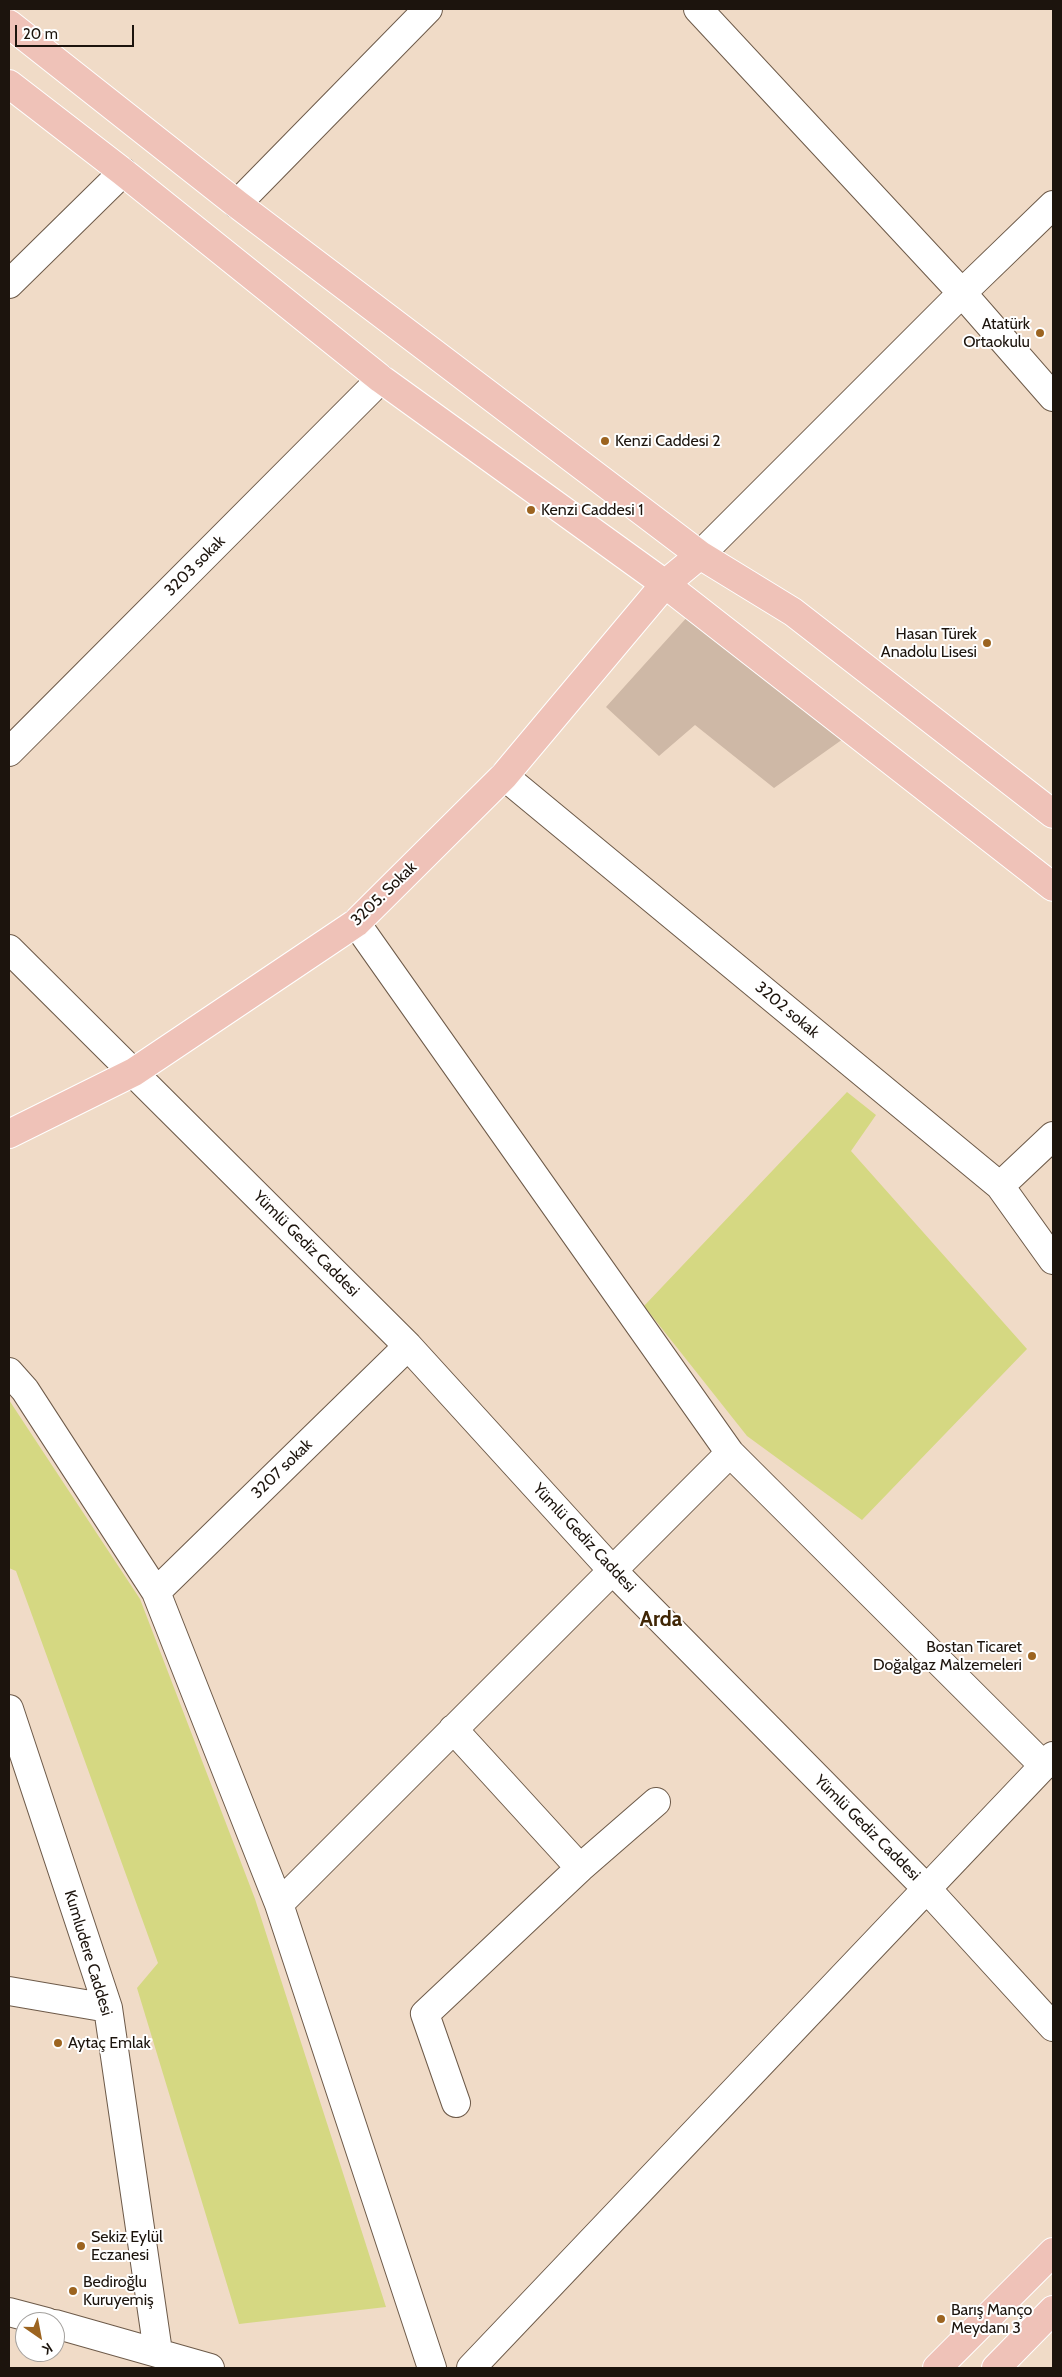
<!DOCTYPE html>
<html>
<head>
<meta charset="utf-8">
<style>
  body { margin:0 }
  #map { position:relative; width:1062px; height:2377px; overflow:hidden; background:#f0dbc7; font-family:Cabin,sans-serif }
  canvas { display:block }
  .frame { position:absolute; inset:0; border:10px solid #1c140d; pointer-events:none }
  .north { position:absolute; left:15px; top:2312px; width:50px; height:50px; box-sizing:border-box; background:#fff; border:1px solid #a4a19e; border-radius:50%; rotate:147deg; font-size:14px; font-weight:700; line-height:20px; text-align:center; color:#1c140d }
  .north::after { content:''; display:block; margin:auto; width:18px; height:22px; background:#9c6420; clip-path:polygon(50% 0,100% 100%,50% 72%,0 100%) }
  .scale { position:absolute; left:15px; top:25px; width:119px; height:22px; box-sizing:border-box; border:2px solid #1c140d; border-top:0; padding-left:6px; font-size:15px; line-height:18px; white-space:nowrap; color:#1c140d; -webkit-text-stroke:4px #fff; paint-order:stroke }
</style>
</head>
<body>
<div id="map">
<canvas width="1062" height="2377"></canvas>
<div class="frame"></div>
<div class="north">K</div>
<div class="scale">20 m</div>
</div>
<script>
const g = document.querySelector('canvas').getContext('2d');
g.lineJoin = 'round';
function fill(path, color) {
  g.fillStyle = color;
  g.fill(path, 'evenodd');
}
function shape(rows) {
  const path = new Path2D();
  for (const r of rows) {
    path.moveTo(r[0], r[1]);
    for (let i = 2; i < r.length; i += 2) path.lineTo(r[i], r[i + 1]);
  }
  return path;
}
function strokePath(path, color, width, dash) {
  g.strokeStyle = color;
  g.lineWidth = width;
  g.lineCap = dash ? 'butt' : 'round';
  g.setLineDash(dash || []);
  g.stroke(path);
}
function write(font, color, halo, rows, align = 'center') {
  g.font = font + ' Cabin,sans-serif';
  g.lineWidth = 4;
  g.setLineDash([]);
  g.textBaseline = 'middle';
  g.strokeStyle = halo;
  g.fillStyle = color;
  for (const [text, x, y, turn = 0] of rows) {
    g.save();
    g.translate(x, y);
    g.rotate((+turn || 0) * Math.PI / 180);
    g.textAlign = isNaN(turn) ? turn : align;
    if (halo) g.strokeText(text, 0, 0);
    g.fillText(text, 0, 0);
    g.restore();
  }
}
const green = shape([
  [847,1092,876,1115,851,1151,1027,1349,862,1520,747,1436,644,1306],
  [9,1400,140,1599,255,1899,386,2307,239,2324,137,1988,158,1963,16,1571,9,1568]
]);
const building = shape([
  [689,615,843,739,774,788,695,725,659,756,606,707]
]);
const minor = shape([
  [698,9,962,293,1053,397],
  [237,204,428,9],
  [9,284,123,172],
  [700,555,962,293,1053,205],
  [9,752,381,379],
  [504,776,1000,1186,1053,1260],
  [356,923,730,1453,1044,1766],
  [9,949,408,1346,612,1570,927,1889,1053,2027],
  [1000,1186,1053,1136],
  [9,1372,25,1390,156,1592,279,1904,432,2368],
  [156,1592,408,1346],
  [9,1709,108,2008,158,2352],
  [453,1729,580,1868,425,2014,456,2103],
  [580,1868,656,1802],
  [279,1904,730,1453],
  [9,1991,108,2008],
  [9,2312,47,2322],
  [55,2324,210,2368],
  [471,2368,1053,1756]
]);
const major = shape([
  [9,24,237,204,700,555,793,612,1053,814],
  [9,84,123,172,381,379,665,584,1053,887],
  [9,1134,134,1072,356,923,504,776,665,584,700,555],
  [937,2368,1053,2252],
  [996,2368,1053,2310]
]);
const markers = [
  [1040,333,5,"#9c6420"],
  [605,441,5,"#9c6420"],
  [531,510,5,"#9c6420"],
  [987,643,5,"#9c6420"],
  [1032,1656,5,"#9c6420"],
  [58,2043,5,"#9c6420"],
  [81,2246,5,"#9c6420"],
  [73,2291,5,"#9c6420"],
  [941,2319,5,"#9c6420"]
];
const poiNames = [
  ["Atatürk",1030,324,"right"],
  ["Ortaokulu",1030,342,"right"],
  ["Kenzi Caddesi 2",615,441],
  ["Kenzi Caddesi 1",541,510],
  ["Hasan Türek",977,634,"right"],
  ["Anadolu Lisesi",977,652,"right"],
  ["Bostan Ticaret",1022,1647,"right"],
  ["Doğalgaz Malzemeleri",1022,1665,"right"],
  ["Aytaç Emlak",68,2043],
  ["Sekiz Eylül",91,2237],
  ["Eczanesi",91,2255],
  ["Bediroğlu",83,2282],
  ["Kuruyemiş",83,2300],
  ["Barış Manço",951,2310],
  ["Meydanı 3",951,2328]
];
const streetNames = [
  ["3203 sokak",195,566,-45],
  ["3205. Sokak",384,894,-44],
  ["3202 sokak",787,1010,40],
  ["Yümlü Gediz Caddesi",306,1244,45],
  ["3207 sokak",282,1469,-44],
  ["Yümlü Gediz Caddesi",584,1538,47],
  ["Yümlü Gediz Caddesi",867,1828,45],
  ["Kumludere Caddesi",88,1953,73]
];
const districtNames = [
  ["Arda",661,1620]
];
fill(green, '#d5d882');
fill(building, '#ceb8a6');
strokePath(minor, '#6d5a49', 30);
strokePath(major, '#fff', 30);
strokePath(minor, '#fff', 28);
strokePath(major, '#efc2b8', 28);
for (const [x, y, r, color] of markers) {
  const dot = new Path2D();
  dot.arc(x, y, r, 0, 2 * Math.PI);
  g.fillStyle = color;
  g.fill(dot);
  strokePath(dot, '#fff', 2);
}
write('16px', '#1c140d', '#fff', poiNames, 'left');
write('16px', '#1c140d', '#fff', streetNames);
write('bold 21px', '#402605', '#fff', districtNames);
</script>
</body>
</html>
